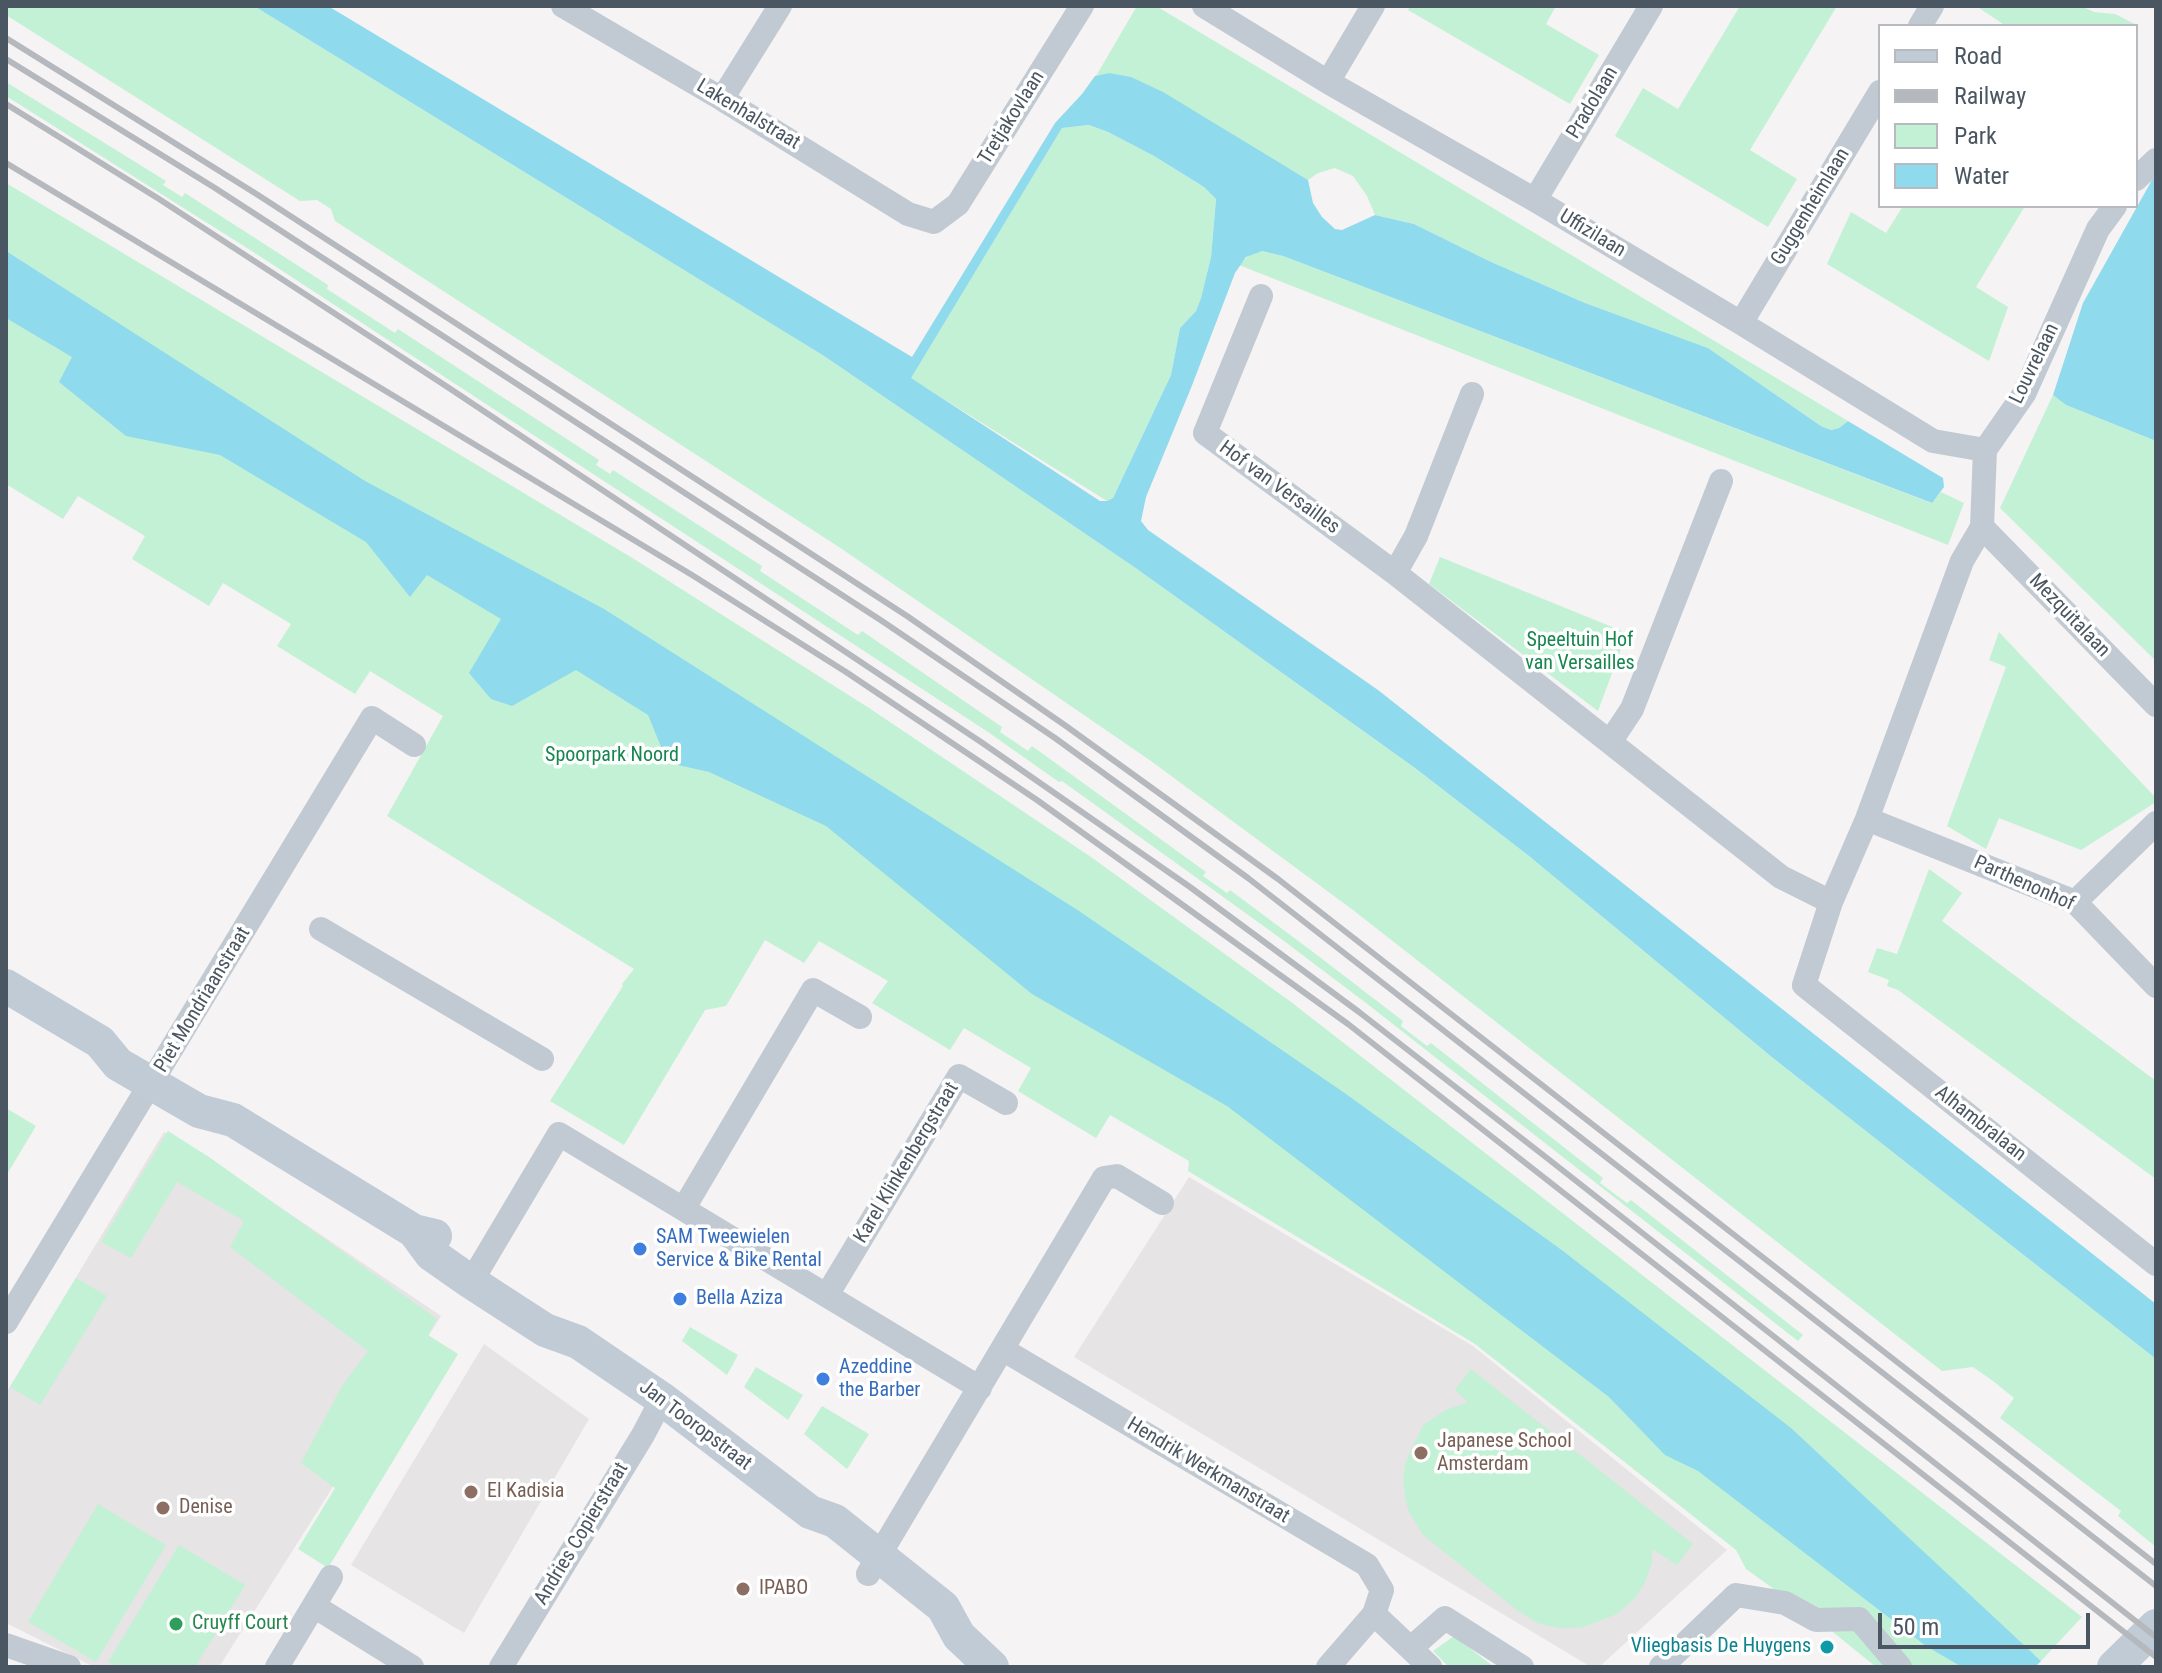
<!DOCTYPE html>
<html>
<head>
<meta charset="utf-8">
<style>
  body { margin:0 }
  #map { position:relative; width:2162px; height:1673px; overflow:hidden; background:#f5f3f3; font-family:"Roboto Condensed",sans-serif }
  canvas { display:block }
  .frame { position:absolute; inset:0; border:8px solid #4a5661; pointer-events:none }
  .legend { position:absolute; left:1878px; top:24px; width:260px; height:184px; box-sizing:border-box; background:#fff; border:2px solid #b7bbc0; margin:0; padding:10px 14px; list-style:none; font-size:24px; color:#4a5661 }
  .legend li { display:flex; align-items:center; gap:16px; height:40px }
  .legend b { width:40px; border:2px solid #b7bbc0 }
  .scale { position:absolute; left:1878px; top:1613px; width:212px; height:36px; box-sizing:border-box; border:4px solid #4a5661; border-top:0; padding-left:10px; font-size:24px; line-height:28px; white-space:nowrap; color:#4a5661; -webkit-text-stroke:6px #fff; paint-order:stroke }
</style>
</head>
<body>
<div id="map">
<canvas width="2162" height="1673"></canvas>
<div class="frame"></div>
<ul class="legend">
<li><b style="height:10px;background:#c1cbd6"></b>Road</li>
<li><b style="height:10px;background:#b5b8bd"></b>Railway</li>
<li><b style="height:22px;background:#c3f1d5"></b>Park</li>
<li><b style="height:22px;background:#90daee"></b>Water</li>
</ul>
<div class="scale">50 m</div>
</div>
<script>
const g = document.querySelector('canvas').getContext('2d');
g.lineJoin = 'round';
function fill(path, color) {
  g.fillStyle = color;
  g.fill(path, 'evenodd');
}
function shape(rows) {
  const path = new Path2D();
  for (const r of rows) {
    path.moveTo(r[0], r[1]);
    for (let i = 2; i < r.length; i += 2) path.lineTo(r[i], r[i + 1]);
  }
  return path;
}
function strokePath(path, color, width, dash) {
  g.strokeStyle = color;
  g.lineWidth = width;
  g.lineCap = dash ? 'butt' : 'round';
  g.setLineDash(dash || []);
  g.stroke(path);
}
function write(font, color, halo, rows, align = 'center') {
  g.font = font + ' "Roboto Condensed",sans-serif';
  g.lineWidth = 7;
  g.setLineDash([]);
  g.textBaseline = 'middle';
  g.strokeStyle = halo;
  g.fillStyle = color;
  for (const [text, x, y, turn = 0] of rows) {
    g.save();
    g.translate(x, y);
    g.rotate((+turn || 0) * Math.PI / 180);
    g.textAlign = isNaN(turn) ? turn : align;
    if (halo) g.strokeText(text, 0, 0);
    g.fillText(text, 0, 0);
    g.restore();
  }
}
const education = shape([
  [164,1132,209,1159,441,1316,219,1667,94,1667,6,1623,6,1393],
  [1189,1177,1473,1346,1727,1550,1599,1667,1591,1667,1074,1357],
  [484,1344,589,1419,464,1633,351,1565]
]);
const green = shape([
  [6,6,254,6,824,356,1137,569,1415,768,1529,856,1773,1058,2156,1359,2156,1547,2118,1516,2121,1511,2000,1418,2014,1398,1993,1381,1973,1367,1942,1371,1353,910,1151,761,842,549,335,221,331,209,317,200,300,201,6,15],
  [1137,6,1156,6,1848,421,1839,428,1831,430,1821,426,1708,348,1585,303,1489,261,1414,224,1375,215,1367,196,1353,176,1335,168,1318,173,1308,180,1235,137,1109,73,1096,76],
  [1410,6,1556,6,1546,24,1599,55,1570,104,1408,10],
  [1740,6,1837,6,1750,150,1797,179,1768,227,1615,136,1643,88,1678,109],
  [1976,6,2081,6,2094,12,2115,14,2135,24,2134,26,2006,26],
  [6,82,166,181,163,185,182,197,185,193,328,285,327,289,395,333,398,329,599,460,596,465,610,474,613,470,762,566,760,571,858,635,862,631,1002,727,1000,732,1028,751,1032,746,1206,872,1203,876,1227,893,1230,890,1317,955,1403,1021,1401,1026,1427,1046,1431,1043,1603,1178,1600,1183,1627,1203,1631,1200,1803,1335,1798,1341,1366,1003,1276,935,1062,781,1059,782,988,732,258,255,6,96],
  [1089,125,1108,132,1154,156,1204,187,1216,199,1211,257,1201,298,1196,311,1180,328,1171,375,1113,498,1107,501,910,378,1062,128],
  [6,183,634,559,869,708,1091,857,1291,1002,2082,1617,2041,1661,2034,1654,2021,1667,1876,1667,1828,1628,1746,1569,1736,1550,1475,1344,1188,1171,1189,1161,1110,1115,1096,1138,1018,1091,1031,1068,964,1028,950,1050,872,1003,888,981,819,941,804,963,765,940,726,1006,705,1010,624,1145,550,1101,623,986,622,984,634,969,387,816,443,716,370,671,355,694,277,646,291,624,223,583,209,606,132,559,145,536,78,496,63,519,6,484],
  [1903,206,2025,206,1976,287,2008,307,1989,361,1827,264,1851,212,1886,233],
  [1262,251,1283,256,1931,503,1941,492,1964,503,1948,545,1239,265,1250,254],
  [2053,395,2066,405,2156,441,2156,661,2000,508],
  [1440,557,1627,633,1598,711,1429,584],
  [1999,632,2156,798,2156,802,2081,850,1999,818,1986,849,1947,826,2006,667,1989,660],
  [1929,869,1962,893,1942,921,2156,1081,2156,1179,1898,990,1887,986,1889,980,1868,972,1877,948,1897,954],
  [6,1108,36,1126,6,1176],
  [168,1131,209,1157,437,1319,428,1335,458,1354,328,1568,298,1549,335,1488,301,1463,342,1386,368,1351,230,1247,244,1221,177,1182,131,1258,101,1242],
  [76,1278,107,1296,40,1405,10,1387],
  [690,1327,738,1355,727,1375,682,1341],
  [756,1367,803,1395,788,1420,744,1387],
  [1471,1369,1693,1544,1677,1565,1652,1549,1652,1562,1645,1582,1636,1597,1617,1614,1581,1628,1558,1628,1537,1623,1517,1610,1423,1535,1409,1512,1406,1501,1403,1480,1405,1464,1423,1425,1446,1410,1468,1402,1455,1390],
  [822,1406,869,1434,847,1469,804,1434],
  [98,1504,166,1545,96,1662,28,1622],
  [179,1545,245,1585,195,1667,117,1667,108,1662],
  [1454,1636,1494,1667,1449,1667,1433,1651]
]);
const water = shape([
  [254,6,328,6,912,357,1055,123,1082,94,1095,76,1109,73,1131,77,1163,92,1308,180,1313,203,1322,217,1335,229,1342,230,1375,215,1414,224,1489,261,1585,303,1708,348,1821,426,1831,430,1839,428,1848,421,1943,478,1944,487,1932,503,1283,256,1262,251,1246,257,1235,273,1191,388,1146,497,1141,521,1148,530,1378,690,2156,1304,2156,1359,1773,1058,1529,856,1415,768,1137,569,824,356],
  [1089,125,1108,132,1154,156,1204,187,1216,199,1211,257,1201,298,1196,311,1180,328,1171,375,1113,498,1107,501,1100,501,911,378,1062,128],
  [2156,177,2156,441,2066,405,2053,395,2083,303,2152,180],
  [6,251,365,481,604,609,1079,911,1346,1094,1563,1251,1791,1428,2041,1661,2035,1667,1962,1667,1926,1646,1698,1471,1665,1455,1609,1397,1227,1106,1032,994,826,826,709,772,678,765,662,749,648,715,576,670,512,706,491,699,469,673,501,619,427,575,410,597,366,542,220,455,126,436,59,382,72,357,6,318]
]);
const street = shape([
  [563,6,722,99,908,214,934,222,958,204,1082,6],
  [1204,6,1328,82,1535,200,1741,323,1933,441,1985,450],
  [1920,26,1932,6],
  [1328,82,1373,6],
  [722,99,780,6],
  [2136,179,2156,160],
  [1535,200,1651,6],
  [2115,206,2098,229,2024,394,1985,450,1982,527,1962,561,1867,819,1831,902,1804,985,2156,1264],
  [1261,296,1205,433,1395,573,1781,877,1831,902],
  [1741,323,1880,92],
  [1982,527,2156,705],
  [1395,573,1416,536,1472,394],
  [1610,742,1632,709,1721,481],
  [1867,819,2075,902,2156,986],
  [2075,902,2156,823],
  [321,929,542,1059],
  [684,1208,813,990,860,1017],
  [471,1282,559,1134,980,1388],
  [827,1295,959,1076,1006,1103],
  [6,1322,372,718,414,745],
  [1002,1349,1367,1565,1382,1590,1374,1614,1328,1667],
  [868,1574,1104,1178,1117,1176,1162,1203],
  [314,1606,412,1667],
  [1374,1614,1430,1667],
  [6,1645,69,1667],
  [1411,1648,1445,1618,1522,1667],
  [277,1667,331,1577],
  [501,1667,643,1435,662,1399],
  [1661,1667,1736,1595,1785,1603,1816,1620,1859,1619,1900,1667]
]);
const secondary = shape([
  [6,986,100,1042,118,1064,199,1111,233,1120,414,1231,435,1236],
  [414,1231,431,1254,471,1282,545,1330,578,1342,662,1399,810,1512,835,1521,943,1607,959,1636,992,1667],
  [2114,1667,2156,1626]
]);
const rail = shape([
  [6,38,258,195,907,616,1066,726,1278,879,2156,1564],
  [6,59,215,188,882,621,1055,738,1248,878,2156,1586],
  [6,104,159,199,449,388,981,742,1190,887,1359,1012,1547,1158,2156,1637],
  [6,163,692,575,846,672,1037,800,1348,1024,2156,1657]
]);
const markers = [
  [640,1249,8,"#3f7fe0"],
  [680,1299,8,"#3f7fe0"],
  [823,1379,8,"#3f7fe0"],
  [1421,1453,8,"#8d6e63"],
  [471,1492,8,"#8d6e63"],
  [163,1508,8,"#8d6e63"],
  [743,1589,8,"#8d6e63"],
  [176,1624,8,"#2e9e5b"],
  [1827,1647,8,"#0f9aa8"]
];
const streetNames = [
  ["Pradolaan",1593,103,-59],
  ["Lakenhalstraat",748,115,31],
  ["Tretjakovlaan",1012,118,-58],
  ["Guggenheimlaan",1811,207,-59],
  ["Uffizilaan",1592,234,31],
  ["Louvrelaan",2035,364,-64],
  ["Hof van Versailles",1279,488,36],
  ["Mezquitalaan",2069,616,46],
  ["Parthenonhof",2024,884,24],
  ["Piet Mondriaanstraat",203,1000,-59],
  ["Alhambralaan",1980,1124,38],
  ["Karel Klinkenbergstraat",907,1163,-59],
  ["Jan Tooropstraat",695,1426,37],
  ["Hendrik Werkmanstraat",1208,1471,31],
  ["Andries Copierstraat",582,1534,-59]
];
const parkNames = [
  ["Speeltuin Hof",1580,641],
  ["van Versailles",1580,664],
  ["Spoorpark Noord",612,756]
];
const shopNames = [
  ["SAM Tweewielen",656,1238],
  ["Service & Bike Rental",656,1261],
  ["Bella Aziza",696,1299],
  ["Azeddine",839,1368],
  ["the Barber",839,1391]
];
const educationNames = [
  ["Japanese School",1437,1442],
  ["Amsterdam",1437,1465],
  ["El Kadisia",487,1492],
  ["Denise",179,1508],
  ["IPABO",759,1589]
];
const leisureNames = [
  ["Cruyff Court",192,1624]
];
const cultureNames = [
  ["Vliegbasis De Huygens",1811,1647]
];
fill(education, '#e6e4e5');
fill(green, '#c3f1d5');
fill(water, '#90daee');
strokePath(street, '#c1cad2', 24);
strokePath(secondary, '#c1cbd6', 34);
strokePath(rail, '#b5b8bd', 6);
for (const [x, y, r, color] of markers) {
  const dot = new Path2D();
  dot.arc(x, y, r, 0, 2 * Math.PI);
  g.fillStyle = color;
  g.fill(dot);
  strokePath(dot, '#fff', 3);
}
write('20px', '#4a5661', '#fff', streetNames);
write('20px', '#17864f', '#fff', parkNames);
write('20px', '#366cbe', '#fff', shopNames, 'left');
write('20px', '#785e54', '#fff', educationNames, 'left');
write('20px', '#27864d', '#fff', leisureNames, 'left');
write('20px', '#0d838f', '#fff', cultureNames, 'right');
</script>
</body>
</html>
